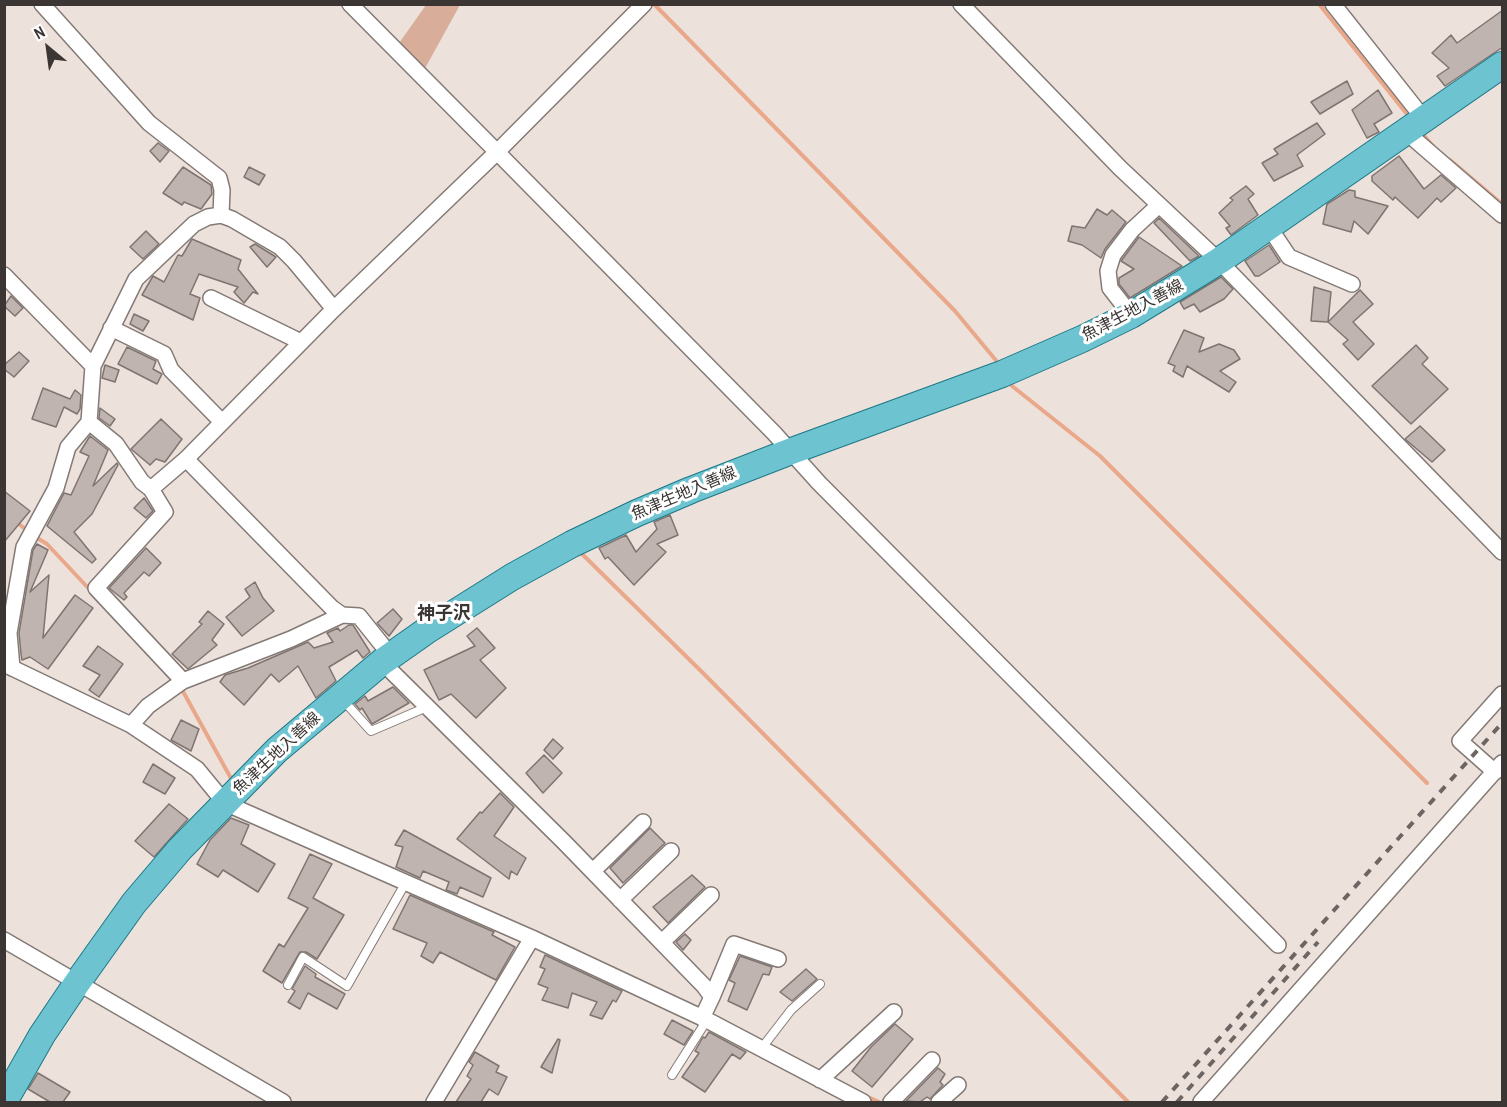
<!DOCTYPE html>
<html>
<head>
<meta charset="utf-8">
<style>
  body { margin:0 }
  #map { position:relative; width:1507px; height:1107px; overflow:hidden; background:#ede1dc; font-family:"Archivo Narrow",sans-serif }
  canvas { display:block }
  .frame { position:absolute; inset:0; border:6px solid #3b3634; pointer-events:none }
  .north { position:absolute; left:18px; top:18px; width:60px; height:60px; -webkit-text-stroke:4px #fff; paint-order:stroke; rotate:331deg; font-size:16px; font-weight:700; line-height:24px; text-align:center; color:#3b3634 }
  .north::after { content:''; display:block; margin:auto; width:21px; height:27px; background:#3b3634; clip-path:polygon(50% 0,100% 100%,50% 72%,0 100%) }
</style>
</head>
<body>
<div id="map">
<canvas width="1507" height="1107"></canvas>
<div class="frame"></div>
<div class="north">N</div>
</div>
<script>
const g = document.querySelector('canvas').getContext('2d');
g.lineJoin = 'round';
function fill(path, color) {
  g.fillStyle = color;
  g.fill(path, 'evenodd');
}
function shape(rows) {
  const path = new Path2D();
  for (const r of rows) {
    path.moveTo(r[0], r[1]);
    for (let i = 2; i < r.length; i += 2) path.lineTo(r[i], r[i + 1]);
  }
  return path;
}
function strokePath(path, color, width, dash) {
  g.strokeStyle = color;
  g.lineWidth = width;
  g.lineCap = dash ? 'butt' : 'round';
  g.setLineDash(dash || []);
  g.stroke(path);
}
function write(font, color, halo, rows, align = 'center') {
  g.font = font + ' "Archivo Narrow","Noto Sans JP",sans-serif';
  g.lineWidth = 6;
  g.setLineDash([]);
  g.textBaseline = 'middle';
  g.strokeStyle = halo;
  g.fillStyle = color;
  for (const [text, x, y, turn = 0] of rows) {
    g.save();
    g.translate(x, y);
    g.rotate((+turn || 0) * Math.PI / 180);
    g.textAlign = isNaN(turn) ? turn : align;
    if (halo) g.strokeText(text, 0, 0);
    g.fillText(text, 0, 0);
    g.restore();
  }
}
const green = shape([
  [426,5,460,5,423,72,397,46]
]);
const stream = shape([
  [654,4,955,311,999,364],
  [1319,4,1410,118],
  [1420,131,1433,146],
  [1450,160,1502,204],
  [1007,382,1100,456,1427,783],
  [15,521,28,531],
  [34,536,47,544,91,591],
  [580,552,702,672,1128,1102],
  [180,686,233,782],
  [866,1096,879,1102]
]);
const building = shape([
  [1503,10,1503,47,1445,86,1437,76,1449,68,1432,53,1451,35,1457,43,1503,10],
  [1347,81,1353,94,1320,114,1311,102,1347,81],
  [1378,90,1392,113,1374,124,1379,132,1367,138,1352,110,1378,90],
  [1317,123,1325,134,1297,155,1303,166,1274,181,1262,163,1278,154,1274,149,1317,123],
  [158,143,169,151,160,162,150,151,158,143],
  [1399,156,1424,189,1441,175,1456,188,1441,202,1437,198,1418,218,1395,197,1393,200,1372,181,1372,176,1399,156],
  [183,167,211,185,212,194,201,209,184,202,182,205,163,193,183,167],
  [249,167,265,175,259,185,244,177,249,167],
  [1246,186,1254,194,1248,199,1258,215,1231,235,1226,228,1230,226,1219,213,1233,200,1230,198,1246,186],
  [1349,190,1355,191,1355,197,1388,206,1368,234,1354,221,1351,232,1323,224,1327,204,1349,190],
  [1097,209,1107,215,1112,210,1126,222,1105,249,1101,258,1082,245,1068,241,1072,226,1085,228,1097,209],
  [1159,218,1199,256,1190,261,1154,223,1159,218],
  [146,231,159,244,143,259,130,247,146,231],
  [1139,237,1182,266,1130,298,1119,284,1119,278,1134,269,1121,261,1139,237],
  [192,239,241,260,238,269,258,294,253,292,244,303,234,292,238,287,199,274,190,294,200,298,193,320,142,295,153,276,164,282,178,255,182,256,192,239],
  [255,244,276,257,267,267,250,247,255,244],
  [1269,245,1280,262,1259,276,1255,276,1245,261,1269,245],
  [1221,277,1233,289,1224,299,1200,312,1194,304,1184,309,1180,302,1221,277],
  [1314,287,1331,292,1328,322,1311,321,1314,287],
  [1360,290,1373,304,1353,322,1374,344,1358,360,1343,344,1348,340,1328,322,1360,290],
  [11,296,23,308,15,316,4,306,11,296],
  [134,314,149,321,143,331,130,324,134,314],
  [1184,330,1204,338,1199,352,1219,344,1234,350,1240,359,1220,371,1236,382,1229,392,1187,366,1183,377,1173,371,1175,366,1168,363,1184,330],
  [1416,345,1428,358,1422,364,1448,389,1411,424,1372,386,1416,345],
  [127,347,156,361,153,369,162,374,157,384,118,364,127,347],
  [19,352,29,361,14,377,4,369,4,365,19,352],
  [105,365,119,370,115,382,102,378,105,365],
  [43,388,70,399,75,390,81,395,80,409,77,414,64,407,56,427,32,419,43,388],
  [100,408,115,419,110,426,99,418,100,408],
  [161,419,182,439,165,462,156,459,150,465,131,449,161,419],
  [1420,426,1445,450,1432,462,1405,439,1420,426],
  [90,436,108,450,93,486,117,463,118,465,92,514,74,532,96,559,92,563,47,526,64,493,71,495,89,456,80,452,90,436],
  [4,491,30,511,4,542,4,491],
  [144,498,153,511,146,518,134,508,144,498],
  [670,515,678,535,657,544,666,552,634,585,608,557,605,559,599,548,626,535,636,552,657,529,654,522,670,515],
  [37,544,48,550,30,592,49,575,43,638,75,595,93,608,48,669,30,657,22,660,21,654,19,633,33,550,37,544],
  [146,548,161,563,149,576,144,572,124,593,127,597,124,600,109,588,146,548],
  [255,582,263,598,274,611,242,636,226,617,250,597,245,589,255,582],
  [393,609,402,619,389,636,377,623,393,609],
  [208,611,224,624,212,640,217,645,188,669,172,654,202,624,199,622,208,611],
  [349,625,353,625,370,652,363,658,357,650,329,667,336,681,316,698,298,666,279,682,271,674,244,705,220,682,225,675,248,668,308,642,314,648,333,642,327,633,338,628,340,631,349,625],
  [477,628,495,648,480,660,506,688,476,718,451,694,439,700,424,670,475,646,467,636,477,628],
  [98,646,123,664,99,697,89,690,100,675,83,666,98,646],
  [393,687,409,703,372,724,362,708,360,710,355,704,365,696,368,701,393,687],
  [181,720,199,729,191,751,171,740,181,720],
  [553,739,563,748,553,759,544,750,553,739],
  [544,755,562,773,543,793,526,773,544,755],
  [153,764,175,778,165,794,143,782,153,764],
  [500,793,514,807,494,836,526,858,517,875,511,871,509,879,457,839,480,812,482,813,500,793],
  [169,804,188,819,154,857,135,841,169,804],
  [231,818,249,825,241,844,275,864,258,892,223,870,218,877,197,864,210,840,231,818],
  [650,828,665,843,623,883,610,868,650,828],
  [404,830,491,878,483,897,460,887,457,894,446,890,449,882,423,871,420,878,396,867,403,847,395,845,404,830],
  [310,854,332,864,313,898,344,915,317,959,306,952,300,952,282,983,263,971,279,944,284,947,308,908,288,898,310,854],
  [692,875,705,887,668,923,653,907,692,875],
  [410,895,494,932,492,935,515,947,496,980,440,952,433,963,421,956,427,943,393,929,410,895],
  [685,934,691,940,683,950,676,942,685,934],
  [545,955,622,991,616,1002,613,1000,602,1019,590,1015,597,1002,572,993,568,1008,542,1000,548,988,538,984,545,969,540,967,545,955],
  [740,956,772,967,769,975,763,974,747,1010,728,1001,735,983,729,980,740,956],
  [305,966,316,974,315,977,345,994,337,1009,308,993,300,1009,288,1002,295,991,292,989,305,966],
  [806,969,817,979,792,1001,780,992,806,969],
  [672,1020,693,1031,684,1045,664,1034,672,1020],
  [895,1024,913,1039,872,1087,852,1071,871,1047,895,1024],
  [709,1032,746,1052,740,1059,732,1054,705,1092,682,1077,699,1053,695,1051,703,1037,705,1038,709,1032],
  [558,1039,560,1040,552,1073,541,1067,558,1039],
  [475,1052,499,1066,496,1072,507,1077,498,1095,489,1089,481,1102,456,1102,471,1079,467,1076,473,1065,469,1062,475,1052],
  [938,1068,945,1074,940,1082,943,1085,930,1099,927,1097,920,1102,906,1101,938,1068],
  [38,1073,70,1092,63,1102,50,1102,28,1089,38,1073]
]);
const service = shape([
  [343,700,371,731,427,707],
  [288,985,303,957,347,986,406,882],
  [761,1049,791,1010,820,984],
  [672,1075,707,1020]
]);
const minor = shape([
  [42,4,149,123,219,178,222,190,221,215],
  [350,4,497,152,774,433,819,483,1278,945],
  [961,4,1120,168,1219,261,1502,552],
  [1333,4,1424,119],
  [1406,132,1502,215],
  [1269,227,1289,257,1352,284],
  [4,275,93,366],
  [211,298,301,342],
  [1131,315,1110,288,1108,271,1113,255,1132,230,1159,205],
  [111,328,164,354,171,370,222,422],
  [89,422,116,444,142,482,151,489,186,459,334,309,497,152,644,4],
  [186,459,332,608,342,615,359,616,391,656],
  [151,489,165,512,96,588,183,681],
  [382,662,564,842,704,986,712,997,702,1018],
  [4,664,131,725,197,769,225,803,532,938,707,1020,863,1102],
  [12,668,9,633,24,547,56,488,68,447,89,422,93,366,136,279,194,224,208,217,221,215,232,219,280,247,294,261,334,309],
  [131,725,148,706,183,681,291,639,342,615],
  [1495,772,1460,741,1502,694],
  [593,871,643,822],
  [620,900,671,851],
  [4,940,283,1102],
  [662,942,711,895],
  [712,997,734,944,778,959],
  [820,1080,894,1012],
  [434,1102,532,938],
  [891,1102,932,1060],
  [939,1102,958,1085],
  [1201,1102,1502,763]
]);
const primary = shape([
  [4,1102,42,1035,77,983,134,903,180,849,277,750,382,662,426,631,512,577,572,544,637,513,691,490,789,452,1002,374,1082,339,1131,315,1219,261,1502,65]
]);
const rail = shape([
  [1162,1102,1502,723],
  [1177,1102,1318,942]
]);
const streetNames = [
  ["魚津生地入善線",1133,311,-28],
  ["魚津生地入善線",684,494,-23],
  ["魚津生地入善線",277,754,-43]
];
const neighbourhoodNames = [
  ["神子沢",444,614]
];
fill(green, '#d8ae9b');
strokePath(stream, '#eaa88a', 4);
fill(building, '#bfb4af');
strokePath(building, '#7f7470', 1.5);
strokePath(service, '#847a75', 10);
strokePath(minor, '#847a75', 18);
strokePath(primary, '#1c7885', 28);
strokePath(service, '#fff', 8);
strokePath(minor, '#fff', 15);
strokePath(primary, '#6dc3d0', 26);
strokePath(rail, '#6c6562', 4, [8, 8]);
write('16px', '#3b3634', '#fff', streetNames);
write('bold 18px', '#3b3634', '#fff', neighbourhoodNames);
</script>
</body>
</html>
